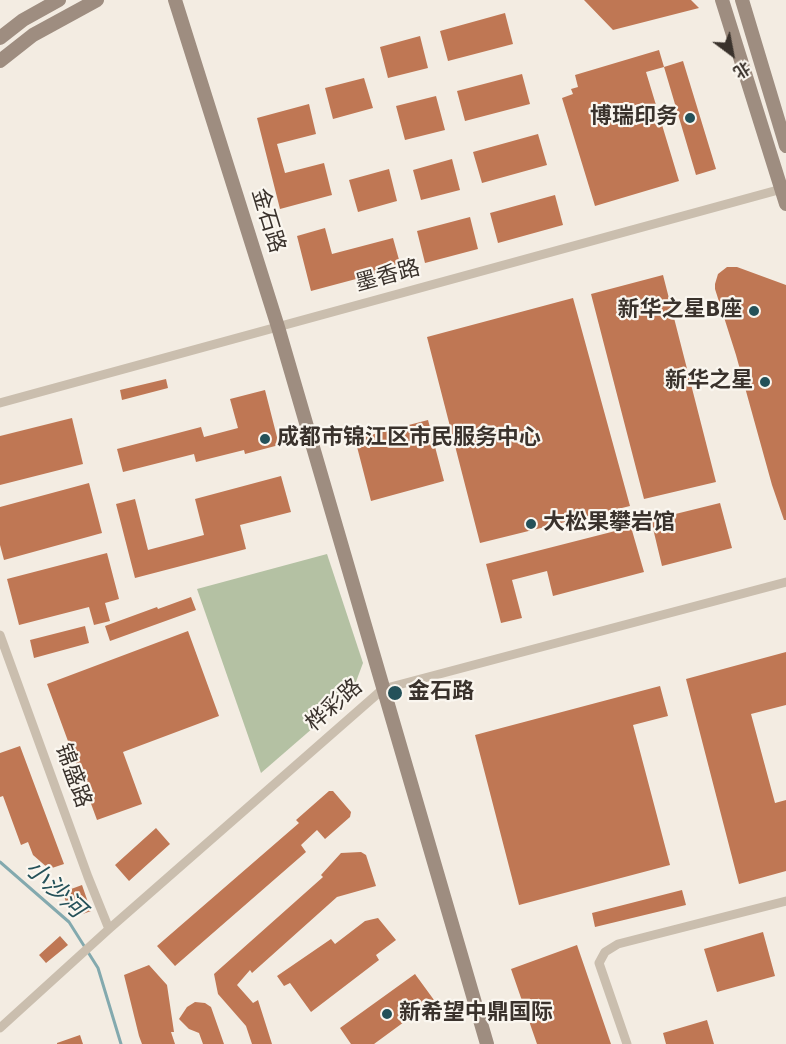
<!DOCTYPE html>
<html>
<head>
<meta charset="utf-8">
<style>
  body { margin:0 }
  #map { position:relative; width:786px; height:1044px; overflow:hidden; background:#f3ece2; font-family:Jost,"Noto Sans SC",sans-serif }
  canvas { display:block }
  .north { position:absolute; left:702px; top:24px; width:60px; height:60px; -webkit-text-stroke:4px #faf6ef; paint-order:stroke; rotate:148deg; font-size:16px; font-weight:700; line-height:24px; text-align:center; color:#3a322c }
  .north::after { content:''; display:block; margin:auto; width:21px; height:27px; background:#3a322c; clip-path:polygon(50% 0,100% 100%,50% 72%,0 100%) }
</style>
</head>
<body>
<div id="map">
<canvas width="786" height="1044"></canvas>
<div class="north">北</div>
</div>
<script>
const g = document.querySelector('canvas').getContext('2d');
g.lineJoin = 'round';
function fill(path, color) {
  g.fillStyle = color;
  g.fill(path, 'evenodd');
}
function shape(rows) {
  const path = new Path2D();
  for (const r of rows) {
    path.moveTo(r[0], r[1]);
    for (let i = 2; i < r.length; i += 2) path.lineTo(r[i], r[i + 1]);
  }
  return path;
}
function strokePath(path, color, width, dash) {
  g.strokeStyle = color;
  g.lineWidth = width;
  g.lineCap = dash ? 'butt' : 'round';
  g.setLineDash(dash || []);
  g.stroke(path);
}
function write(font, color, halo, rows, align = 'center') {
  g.font = font + ' Jost,"Noto Sans SC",sans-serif';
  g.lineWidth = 4.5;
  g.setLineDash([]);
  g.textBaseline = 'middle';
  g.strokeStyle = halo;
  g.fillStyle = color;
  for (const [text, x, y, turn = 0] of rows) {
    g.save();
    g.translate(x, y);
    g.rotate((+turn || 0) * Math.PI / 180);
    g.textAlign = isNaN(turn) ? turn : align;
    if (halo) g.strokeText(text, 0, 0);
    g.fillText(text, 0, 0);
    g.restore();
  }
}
const green = shape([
  [327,554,363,663,351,695,261,773,197,589]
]);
const stream = shape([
  [0,862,69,922,98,968,121,1044]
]);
const building = shape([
  [584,0,691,0,699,8,613,30],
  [505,13,513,44,448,61,440,31],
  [420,36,428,68,388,78,380,47],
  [659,50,664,67,646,72,679,181,595,206,562,98,573,94,571,89,578,87,575,75],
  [683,61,716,169,696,175,664,67],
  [522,74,530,104,465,121,457,91],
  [364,78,373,108,333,119,325,88],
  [436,96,445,130,405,140,396,106],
  [309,104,316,134,277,144,285,173,324,163,332,195,280,209,257,118],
  [538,134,547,165,482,183,473,152],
  [452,159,460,190,421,200,413,170],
  [389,169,397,201,358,212,349,180],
  [555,195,563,225,498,243,490,213],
  [470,217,478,249,425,263,417,231],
  [325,228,332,254,393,238,401,267,311,291,297,236],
  [727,267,737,267,786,285,786,520,784,520,772,485,736,355,715,289,715,284,718,274],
  [663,275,716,482,644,499,591,294],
  [573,298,630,506,480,543,427,337],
  [166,379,168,388,122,400,120,390],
  [265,390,279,445,245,454,244,450,196,462,194,454,123,472,117,449,201,427,204,437,238,428,230,399],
  [72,418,83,464,0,485,0,436],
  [428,420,444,481,371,501,355,439],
  [281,476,291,512,240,525,246,549,135,578,116,504,135,499,148,550,204,535,195,499],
  [89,483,102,533,4,560,0,545,0,507],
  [720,503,732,548,662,566,651,520],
  [631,527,644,572,553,596,547,571,512,580,522,618,501,623,486,564],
  [107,553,119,599,105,603,110,621,94,625,89,607,19,625,7,579],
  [191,597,196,610,110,641,105,626,157,607,158,609],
  [85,626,89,643,34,658,30,640],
  [188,631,219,716,123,752,142,804,97,820,47,684],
  [786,652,786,705,751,714,775,803,786,800,786,871,739,884,686,679],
  [660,686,668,716,633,725,670,865,519,905,475,735],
  [20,746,64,864,49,869,33,855,28,842,21,845,3,796,0,797,0,753],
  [329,791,333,791,351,812,350,817,325,839,317,830,301,845,306,852,175,966,157,946,299,823,296,820],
  [156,828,170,844,129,881,115,865],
  [361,852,366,855,376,886,337,897,252,973,250,970,237,985,253,1003,258,1000,272,1044,252,1044,246,1026,218,994,214,974,323,877,321,875,341,853],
  [82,885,91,911,80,915,78,909,74,910,72,904,67,906,63,892],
  [682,890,686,905,595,927,592,913],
  [378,918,396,940,376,955,379,960,311,1012,290,983,284,986,277,976,331,939,335,944,365,921],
  [763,932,775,976,717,992,704,949],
  [60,936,68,945,46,963,39,955],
  [577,945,611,1044,537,1044,511,969],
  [149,965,167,985,174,1032,171,1032,175,1044,142,1044,139,1036,124,975],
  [415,974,434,1000,374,1044,351,1044,340,1028],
  [195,1002,205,1003,211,1007,224,1044,203,1044,199,1033,189,1029,179,1019,187,1007],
  [707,1020,714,1044,666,1044,663,1033],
  [80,1035,83,1044,57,1044,57,1043]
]);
const street = shape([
  [0,403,785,188],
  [0,635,88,877,109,929],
  [0,1028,109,929,383,689,786,582],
  [627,1044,599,963,605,952,618,944,786,901]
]);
const secondary = shape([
  [175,0,278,327,487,1044],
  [722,0,786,204],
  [742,0,786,146],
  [0,38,23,20,59,0],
  [0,61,33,35,97,0]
]);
const markers = [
  [690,118,6,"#245159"],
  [754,311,6,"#245159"],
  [765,382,6,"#245159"],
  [265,439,6,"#245159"],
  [531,524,6,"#245159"],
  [395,693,8,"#245159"],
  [387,1014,6,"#245159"]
];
const poiNames = [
  ["博瑞印务",678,118,"right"],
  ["新华之星B座",742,311,"right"],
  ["新华之星",753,382,"right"],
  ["成都市锦江区市民服务中心",277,439],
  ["大松果攀岩馆",543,524],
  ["金石路",408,693],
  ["新希望中鼎国际",399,1014]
];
const streetNames = [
  ["金石路",267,221,73],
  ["墨香路",388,277,-15],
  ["桦彩路",335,706,-41],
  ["锦盛路",72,776,70]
];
const waterNames = [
  ["小沙河",54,890,43]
];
fill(green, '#b4c1a3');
strokePath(stream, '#83a9ae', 3);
fill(building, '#bf7754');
strokePath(street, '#cabeae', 9);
strokePath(secondary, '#9e8d80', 14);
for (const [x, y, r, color] of markers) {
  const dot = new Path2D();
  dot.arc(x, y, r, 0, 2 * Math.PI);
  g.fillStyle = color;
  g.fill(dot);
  strokePath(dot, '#faf6ef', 2);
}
write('bold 22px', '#3a322c', '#faf6ef', poiNames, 'left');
write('22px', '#3a322c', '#faf6ef', streetNames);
write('italic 24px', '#245159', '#faf6ef', waterNames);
</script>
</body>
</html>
